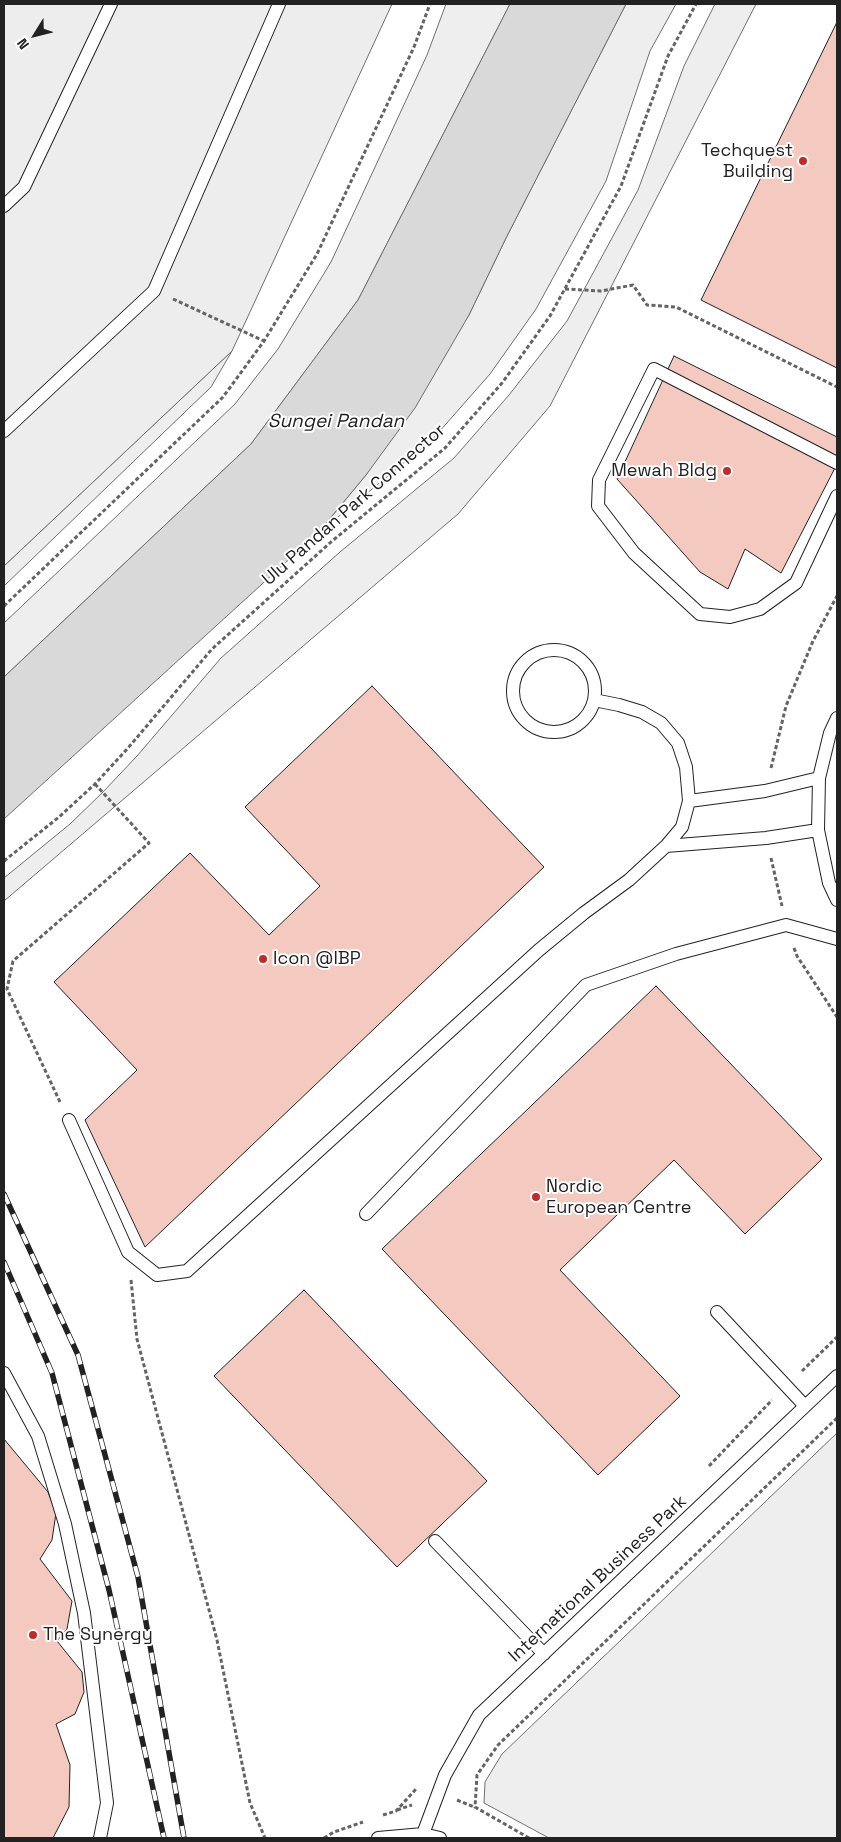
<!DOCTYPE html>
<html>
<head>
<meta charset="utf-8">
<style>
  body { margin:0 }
  #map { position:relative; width:841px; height:1842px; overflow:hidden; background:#fff; font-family:"Space Grotesk",sans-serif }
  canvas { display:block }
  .frame { position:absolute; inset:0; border:5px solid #222; pointer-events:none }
  .north { position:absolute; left:10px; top:10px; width:50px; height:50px; -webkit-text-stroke:4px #fff; paint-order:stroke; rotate:234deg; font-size:14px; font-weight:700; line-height:20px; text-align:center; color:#222 }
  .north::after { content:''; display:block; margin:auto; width:18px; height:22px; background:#222; clip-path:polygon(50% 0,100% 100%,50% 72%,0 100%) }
</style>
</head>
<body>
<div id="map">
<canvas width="841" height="1842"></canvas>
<div class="frame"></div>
<div class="north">N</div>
</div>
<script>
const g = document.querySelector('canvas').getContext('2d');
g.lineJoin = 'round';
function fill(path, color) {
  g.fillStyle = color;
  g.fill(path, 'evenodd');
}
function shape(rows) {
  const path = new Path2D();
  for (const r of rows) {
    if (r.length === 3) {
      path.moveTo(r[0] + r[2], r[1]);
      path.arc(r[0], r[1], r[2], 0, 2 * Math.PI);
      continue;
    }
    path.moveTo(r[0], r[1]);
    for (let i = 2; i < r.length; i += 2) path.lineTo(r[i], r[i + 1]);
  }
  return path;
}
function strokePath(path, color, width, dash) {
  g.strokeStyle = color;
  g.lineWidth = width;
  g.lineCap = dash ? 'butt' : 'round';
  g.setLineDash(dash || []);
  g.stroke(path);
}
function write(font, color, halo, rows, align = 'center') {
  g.font = font + ' "Space Grotesk",sans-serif';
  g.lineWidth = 4;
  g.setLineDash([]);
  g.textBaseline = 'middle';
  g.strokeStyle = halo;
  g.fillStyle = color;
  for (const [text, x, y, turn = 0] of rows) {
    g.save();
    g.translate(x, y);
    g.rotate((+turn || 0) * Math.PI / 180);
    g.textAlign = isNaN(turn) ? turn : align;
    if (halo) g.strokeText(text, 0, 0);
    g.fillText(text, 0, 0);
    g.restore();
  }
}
const green = shape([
  [446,4,510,4,358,300,251,444,4,677,4,623,235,404,278,349,331,262,427,55,446,4],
  [626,4,676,4,650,51,606,181,536,309,490,374,431,441,317,534,366,475,469,315,506,238,626,4],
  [715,4,756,4,550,406,458,514,4,901,4,878,70,824,102,793,137,756,221,658,340,552,454,458,509,395,567,321,638,190,684,66,715,4],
  [232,351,211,387,4,586,4,566,232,351],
  [837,1433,837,1838,549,1838,484,1803,485,1782,502,1754,837,1433]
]);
const parking = shape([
  [4,4,392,4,232,351,4,566,4,4]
]);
const water = shape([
  [510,4,626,4,506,238,469,315,415,408,366,475,317,534,4,819,4,677,251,444,358,300,510,4]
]);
const building = shape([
  [837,22,837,368,701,300,837,22],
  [674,356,837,437,837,464,781,573,745,549,728,589,700,572,617,479,674,356],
  [372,686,544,867,145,1247,85,1120,137,1070,54,982,190,853,269,935,320,886,245,807,372,686],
  [656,986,822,1159,745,1234,674,1160,560,1270,680,1396,598,1475,382,1249,656,986],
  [304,1290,487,1481,397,1567,214,1376,304,1290],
  [4,1439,48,1492,56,1513,52,1540,40,1559,72,1601,67,1629,57,1641,82,1672,84,1692,75,1714,56,1724,70,1765,69,1807,53,1838,4,1838,4,1439]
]);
const path = shape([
  [565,289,601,291,633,285,647,305,676,307,837,387],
  [173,299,264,341],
  [4,606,223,397,264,341,317,254,414,47,430,4],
  [771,768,786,706,813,641,837,596],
  [771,858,782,906],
  [4,861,59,817,95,784,128,748,212,649,331,542,445,448,502,383,550,316,621,186,668,56,696,4],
  [794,948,797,956,837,1017],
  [60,1102,7,989,13,961,149,843,95,784],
  [131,1280,137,1339,217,1640,250,1803,265,1838],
  [802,1371,837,1337],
  [709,1466,772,1400],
  [457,1800,474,1807],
  [397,1810,412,1805],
  [383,1815,396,1811,416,1789],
  [324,1838,334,1832,363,1822],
  [529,1838,475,1807,477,1775,498,1745,837,1418]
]);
const lane = shape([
  [4,206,24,187,111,4],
  [4,431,154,291,279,4],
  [837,463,654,369,599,480,598,506,634,553,700,614,730,617,760,609,796,583,837,496],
  [554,691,41],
  [837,718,830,733,819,778,818,830,829,883,837,900],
  [689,801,765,791,819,778],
  [666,846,766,838,818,830],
  [69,1120,128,1252,157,1275,187,1271,539,950,584,913,629,880,666,846,682,827,689,801,686,767,678,743,661,723,642,712,619,705,594,700],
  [366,1214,586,985,676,954,786,925,837,939],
  [717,1312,805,1406],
  [4,1373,38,1436,65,1524,84,1613,107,1803,100,1838],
  [435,1541,544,1654],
  [423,1834,445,1775,479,1715,837,1376],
  [378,1838,423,1834,440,1838]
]);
const rail = shape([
  [4,1194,78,1355,138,1577,184,1838],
  [4,1262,52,1373,109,1590,164,1838]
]);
const markers = [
  [803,161,5,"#c62828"],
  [727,471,5,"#c62828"],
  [263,959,5,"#c62828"],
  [536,1197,5,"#c62828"],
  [33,1635,5,"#c62828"]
];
const poiNames = [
  ["Techquest",793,151,"right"],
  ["Building",793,172,"right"],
  ["Mewah Bldg",717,471,"right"],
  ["Icon @IBP",273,959],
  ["Nordic",546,1187],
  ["European Centre",546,1208],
  ["The Synergy",43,1635]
];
const streetNames = [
  ["Ulu Pandan Park Connector",354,505,-41],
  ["International Business Park",598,1579,-43]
];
const waterNames = [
  ["Sungei Pandan",336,422]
];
fill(green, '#eee');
strokePath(green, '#6f6f6f', 1);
fill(parking, '#ededed');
strokePath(parking, '#6f6f6f', 1);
fill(water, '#d9d9d9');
strokePath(water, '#6f6f6f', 1);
fill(building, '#f3c9c0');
strokePath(building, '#222', 1);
strokePath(lane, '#222', 14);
strokePath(path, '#646464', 3, [4, 2.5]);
strokePath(lane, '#fff', 12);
strokePath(rail, '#222', 5.5);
strokePath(rail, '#fff', 4, [11]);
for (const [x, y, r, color] of markers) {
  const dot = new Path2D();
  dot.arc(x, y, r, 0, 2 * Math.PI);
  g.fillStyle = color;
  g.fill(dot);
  strokePath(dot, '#fff', 2);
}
write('18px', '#222', '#fff', poiNames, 'left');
write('18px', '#222', '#fff', streetNames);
write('italic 19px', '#222', '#fff', waterNames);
</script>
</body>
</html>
